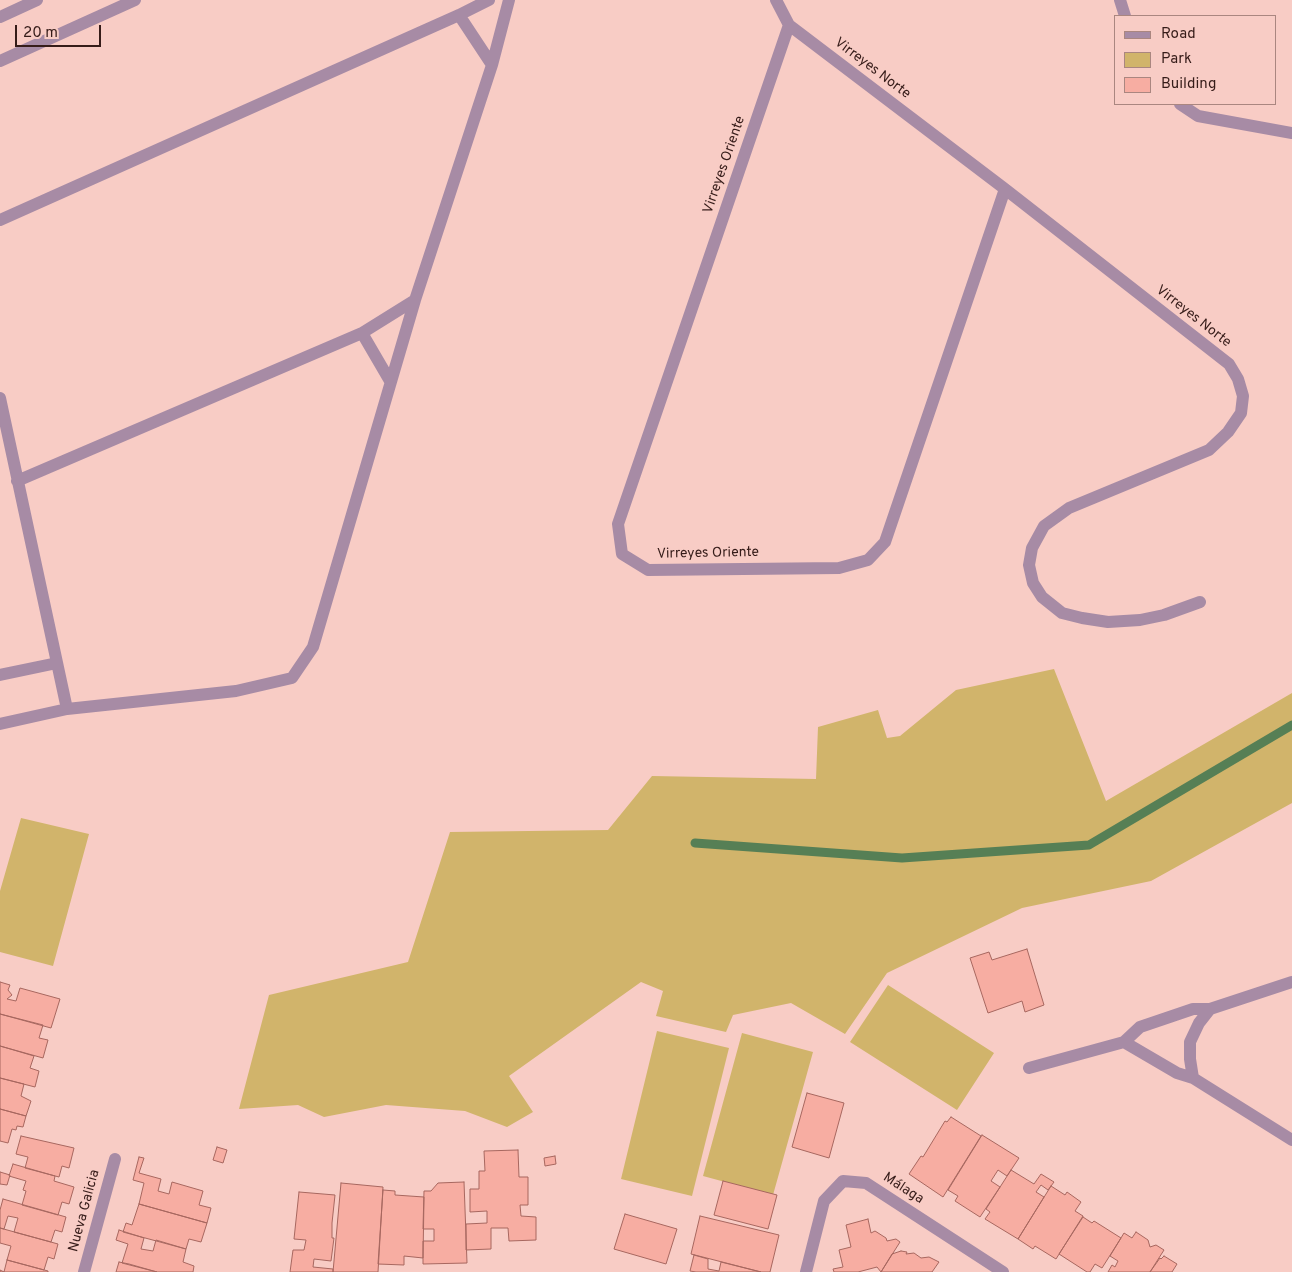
<!DOCTYPE html>
<html>
<head>
<meta charset="utf-8">
<style>
  body { margin:0 }
  #map { position:relative; width:1292px; height:1272px; overflow:hidden; background:#f8ccc5; font-family:Overpass,sans-serif }
  canvas { display:block }
  .legend { position:absolute; left:1114px; top:15px; width:162px; height:90px; box-sizing:border-box; background:#f8ccc5; border:1px solid #aa8680; margin:0; padding:6px 9px; list-style:none; font-size:15px; color:#361c19 }
  .legend li { display:flex; align-items:center; gap:10px; height:25px }
  .legend b { width:25px; border:1px solid #aa8680 }
  .scale { position:absolute; left:15px; top:25px; width:86px; height:22px; box-sizing:border-box; border:2px solid #361c19; border-top:0; padding-left:6px; font-size:15px; line-height:18px; white-space:nowrap; color:#361c19; -webkit-text-stroke:4px #f8ccc5; paint-order:stroke }
</style>
</head>
<body>
<div id="map">
<canvas width="1292" height="1272"></canvas>
<ul class="legend">
<li><b style="height:6px;background:#a78ba5"></b>Road</li>
<li><b style="height:14px;background:#d1b46b"></b>Park</li>
<li><b style="height:14px;background:#f7ada2"></b>Building</li>
</ul>
<div class="scale">20 m</div>
</div>
<script>
const g = document.querySelector('canvas').getContext('2d');
g.lineJoin = 'round';
function fill(path, color) {
  g.fillStyle = color;
  g.fill(path, 'evenodd');
}
function shape(rows) {
  const path = new Path2D();
  for (const r of rows) {
    path.moveTo(r[0], r[1]);
    for (let i = 2; i < r.length; i += 2) path.lineTo(r[i], r[i + 1]);
  }
  return path;
}
function strokePath(path, color, width, dash) {
  g.strokeStyle = color;
  g.lineWidth = width;
  g.lineCap = dash ? 'butt' : 'round';
  g.setLineDash(dash || []);
  g.stroke(path);
}
function write(font, color, halo, rows, align = 'center') {
  g.font = font + ' Overpass,sans-serif';
  g.lineWidth = 4.5;
  g.setLineDash([]);
  g.textBaseline = 'middle';
  g.strokeStyle = halo;
  g.fillStyle = color;
  for (const [text, x, y, turn = 0] of rows) {
    g.save();
    g.translate(x, y);
    g.rotate((+turn || 0) * Math.PI / 180);
    g.textAlign = isNaN(turn) ? turn : align;
    if (halo) g.strokeText(text, 0, 0);
    g.fillText(text, 0, 0);
    g.restore();
  }
}
const green = shape([
  [1054,669,1106,801,1292,693,1292,803,1151,881,1022,908,887,973,845,1034,791,1003,733,1015,726,1032,656,1016,663,991,641,982,509,1076,533,1112,507,1127,465,1111,386,1105,324,1117,298,1105,239,1109,269,995,408,962,450,832,608,830,652,776,816,779,818,727,878,710,887,738,900,736,956,690],
  [21,818,89,834,53,966,0,952,0,891],
  [888,985,994,1053,957,1110,850,1042],
  [657,1031,729,1048,692,1196,621,1179],
  [742,1033,813,1052,773,1195,703,1176]
]);
const stream = shape([
  [695,843,902,858,1089,845,1292,725]
]);
const building = shape([
  [1027,949,1044,1005,1025,1012,1022,1001,988,1013,970,958,989,952,992,960,1027,949],
  [0,982,10,985,8,990,12,995,7,999,16,1001,20,988,60,999,51,1028,0,1014,0,982],
  [0,1014,43,1025,39,1038,48,1040,43,1058,0,1046,0,1014],
  [0,1046,34,1056,30,1068,39,1071,35,1087,0,1078,0,1046],
  [0,1078,24,1084,21,1096,31,1101,26,1116,0,1109,0,1078],
  [807,1093,844,1103,829,1158,792,1147,807,1093],
  [0,1109,26,1116,23,1127,17,1126,16,1130,12,1129,8,1143,0,1141,0,1109],
  [951,1117,981,1136,943,1197,909,1174,921,1156,923,1157,945,1121,947,1122,951,1117],
  [982,1135,1019,1158,1007,1176,998,1170,991,1181,1000,1187,980,1217,955,1201,958,1196,948,1190,982,1135],
  [21,1136,74,1148,69,1168,62,1166,59,1177,25,1168,28,1157,16,1154,21,1136],
  [217,1147,227,1150,223,1163,213,1160,217,1147],
  [518,1150,519,1177,528,1177,528,1205,520,1205,521,1216,536,1217,536,1240,509,1241,508,1228,491,1228,491,1249,466,1250,466,1224,487,1223,487,1211,470,1212,470,1189,479,1189,479,1171,485,1171,484,1151,518,1150],
  [555,1156,556,1164,545,1166,544,1158,555,1156],
  [139,1157,144,1158,139,1173,161,1179,158,1191,169,1194,172,1182,203,1191,199,1205,211,1208,207,1223,139,1204,144,1183,133,1180,139,1157],
  [13,1164,55,1176,54,1181,74,1187,69,1204,62,1202,58,1215,22,1205,26,1191,23,1190,26,1181,9,1176,13,1164],
  [1011,1170,1034,1184,1041,1174,1054,1182,1048,1190,1041,1185,1036,1192,1044,1197,1018,1239,985,1219,990,1212,986,1209,1011,1170],
  [0,1172,10,1175,7,1185,0,1184,0,1172],
  [723,1181,777,1195,768,1229,714,1215,723,1181],
  [464,1182,467,1263,423,1264,423,1241,434,1241,434,1229,423,1229,424,1191,431,1191,438,1183,464,1182],
  [341,1183,383,1187,378,1272,333,1272,341,1183],
  [1051,1186,1065,1195,1067,1192,1081,1202,1075,1211,1083,1216,1056,1259,1035,1246,1033,1249,1018,1239,1051,1186],
  [383,1190,395,1191,395,1195,424,1197,423,1258,404,1256,404,1265,378,1264,383,1190],
  [299,1192,335,1195,332,1223,332,1238,334,1238,331,1261,314,1259,313,1267,333,1269,333,1272,290,1272,293,1250,304,1250,306,1240,294,1239,299,1192],
  [3,1199,66,1217,62,1232,55,1230,51,1242,14,1232,18,1218,8,1216,4,1229,0,1228,0,1210,3,1199],
  [139,1204,207,1223,201,1242,189,1239,186,1249,123,1232,126,1223,132,1225,139,1204],
  [625,1214,677,1229,666,1264,614,1249,625,1214],
  [700,1216,779,1235,770,1272,761,1272,691,1254,700,1216],
  [1083,1217,1092,1223,1094,1221,1121,1238,1102,1268,1095,1264,1090,1272,1087,1272,1059,1254,1083,1217],
  [868,1219,871,1233,875,1231,886,1238,887,1241,896,1239,900,1242,881,1272,877,1267,858,1272,834,1272,833,1269,843,1267,839,1250,851,1247,846,1225,868,1219],
  [0,1228,58,1244,54,1259,48,1257,44,1270,7,1260,11,1246,0,1243,0,1228],
  [119,1230,144,1238,141,1249,153,1251,156,1240,186,1249,183,1262,194,1266,193,1272,157,1272,122,1263,128,1244,116,1240,119,1230],
  [1136,1232,1148,1240,1150,1247,1156,1245,1164,1250,1150,1272,1108,1272,1112,1265,1115,1267,1118,1261,1110,1256,1124,1233,1132,1238,1136,1232],
  [901,1251,907,1252,906,1254,914,1253,921,1258,929,1257,939,1262,932,1272,881,1272,892,1254,901,1251],
  [694,1255,708,1259,708,1269,719,1271,721,1262,761,1272,696,1272,690,1271,694,1255],
  [1164,1256,1177,1264,1172,1272,1150,1272,1160,1258,1161,1259,1164,1256],
  [7,1260,48,1271,48,1272,0,1272,0,1270,4,1272,7,1260],
  [119,1262,129,1264,157,1272,116,1272,119,1262]
]);
const minor = shape([
  [776,0,789,25,1005,189,1229,364,1238,379,1243,396,1241,413,1228,432,1209,450,1069,508,1044,526,1032,548,1029,565,1033,583,1042,597,1062,613,1082,618,1108,622,1140,620,1164,615,1200,602],
  [1120,0,1125,16],
  [459,15,492,65],
  [0,17,37,0],
  [789,25,618,524,622,554,648,570,839,568,868,560,885,542,1005,189],
  [0,61,135,0],
  [1180,104,1198,116,1292,133],
  [0,220,459,15,489,0],
  [362,333,390,381],
  [0,398,67,709],
  [17,481,362,333,415,300],
  [0,675,57,663],
  [0,724,67,709,236,691,292,678,313,647,415,300,492,65,509,0],
  [1124,1042,1177,1073,1193,1078,1292,1140],
  [1029,1068,1124,1042,1140,1027,1193,1009,1210,1009,1292,982],
  [1193,1078,1190,1059,1190,1042,1199,1023,1210,1009],
  [84,1272,115,1159],
  [806,1272,824,1201,843,1181,866,1183,1003,1272]
]);
const streetNames = [
  ["Virreyes Norte",872,69,37],
  ["Virreyes Oriente",725,165,-71],
  ["Virreyes Norte",1193,317,38],
  ["Virreyes Oriente",708,554,-1],
  ["Málaga",903,1189,33],
  ["Nueva Galicia",85,1211,-75]
];
fill(green, '#d1b46b');
strokePath(stream, '#567f55', 9);
fill(building, '#f7ada2');
strokePath(building, '#a7675f', 1);
strokePath(minor, '#a78ba5', 12);
write('14px', '#361c19', '#f8ccc5', streetNames);
</script>
</body>
</html>
